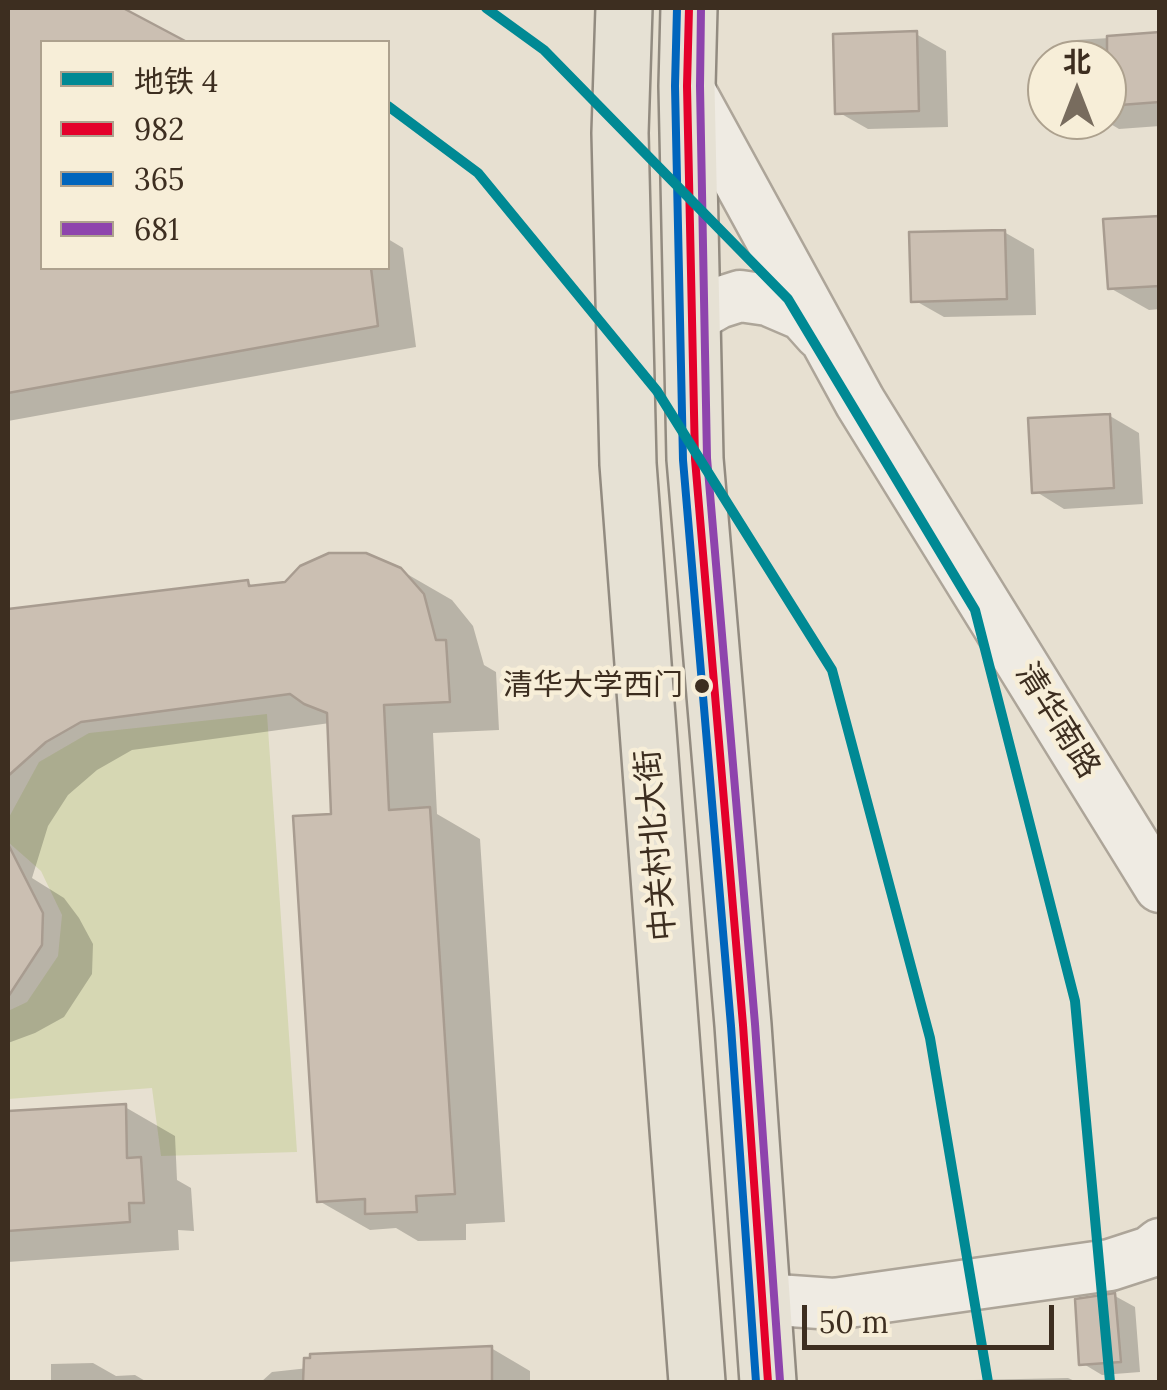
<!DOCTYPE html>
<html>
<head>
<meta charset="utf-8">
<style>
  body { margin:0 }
  #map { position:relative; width:1167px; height:1390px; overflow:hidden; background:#e7e0d1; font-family:Lora,"Noto Sans SC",serif }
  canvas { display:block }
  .frame { position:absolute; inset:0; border:10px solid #3d2e20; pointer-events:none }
  .legend { position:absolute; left:40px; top:40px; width:350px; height:230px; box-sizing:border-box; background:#f7eed8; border:2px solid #ada18e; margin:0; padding:12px 18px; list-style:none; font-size:30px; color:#3d2e20 }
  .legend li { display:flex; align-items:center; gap:20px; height:50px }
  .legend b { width:50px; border:2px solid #ada18e }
  .north { position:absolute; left:1027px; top:40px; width:100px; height:100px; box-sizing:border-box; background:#f7eed8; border:2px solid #ada18e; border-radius:50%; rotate:0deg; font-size:28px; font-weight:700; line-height:40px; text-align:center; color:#3d2e20 }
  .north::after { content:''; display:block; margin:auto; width:35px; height:45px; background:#786c5e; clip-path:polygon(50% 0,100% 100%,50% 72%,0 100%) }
  .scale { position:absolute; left:802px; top:1305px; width:252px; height:45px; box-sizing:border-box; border:5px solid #3d2e20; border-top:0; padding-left:12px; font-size:30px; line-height:35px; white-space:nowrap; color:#3d2e20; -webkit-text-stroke:8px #f7eed8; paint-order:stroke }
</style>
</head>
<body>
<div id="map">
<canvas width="1167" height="1390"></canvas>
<div class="frame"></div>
<ul class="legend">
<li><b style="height:12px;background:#008994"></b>地铁 4</li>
<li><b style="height:12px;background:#e4002b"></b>982</li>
<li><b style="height:12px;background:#0065bd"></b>365</li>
<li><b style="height:12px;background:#8e44ad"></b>681</li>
</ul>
<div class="north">北</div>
<div class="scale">50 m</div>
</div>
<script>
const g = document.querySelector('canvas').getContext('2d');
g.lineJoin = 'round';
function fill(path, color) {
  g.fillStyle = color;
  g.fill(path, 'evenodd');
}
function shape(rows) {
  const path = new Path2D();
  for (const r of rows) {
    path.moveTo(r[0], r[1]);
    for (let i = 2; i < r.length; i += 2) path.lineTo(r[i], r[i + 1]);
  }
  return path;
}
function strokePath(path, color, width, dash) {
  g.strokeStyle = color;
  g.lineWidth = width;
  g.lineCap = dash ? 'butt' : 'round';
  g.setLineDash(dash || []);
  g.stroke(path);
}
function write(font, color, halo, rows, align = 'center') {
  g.font = font + ' Lora,"Noto Sans SC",serif';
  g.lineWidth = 9;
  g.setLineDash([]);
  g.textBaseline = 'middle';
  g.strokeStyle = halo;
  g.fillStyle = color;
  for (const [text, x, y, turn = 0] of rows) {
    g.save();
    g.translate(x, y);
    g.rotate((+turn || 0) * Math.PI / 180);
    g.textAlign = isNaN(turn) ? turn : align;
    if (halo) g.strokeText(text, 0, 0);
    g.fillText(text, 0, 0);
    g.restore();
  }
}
const green = shape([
  [267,714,297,1152,161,1156,152,1088,8,1099,8,1011,27,1002,58,956,62,915,41,871,8,842,8,819,39,762,89,733]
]);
const shadow = shape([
  [8,8,118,8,182,42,42,42,42,268,388,268,388,239,403,248,416,347,8,421,8,311,14,309,8,271],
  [916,34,946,51,948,127,868,129,838,112],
  [1160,35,1160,126,1119,129,1104,120,1107,120,1107,60,1077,60,1076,40],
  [1160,218,1160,309,1149,310,1110,288],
  [1004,232,1034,249,1036,315,944,317,914,300],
  [1110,416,1139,433,1143,504,1064,509,1035,491],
  [400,570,452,600,473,626,484,665,496,672,499,730,433,733,437,814,480,839,505,1222,466,1224,466,1240,418,1241,396,1228,370,1230,319,1201,334,816,330,723,132,750,97,770,68,795,48,826,32,878,64,898,79,918,93,944,92,974,64,1017,35,1033,8,1043,8,611,248,583,257,588],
  [8,1104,9,1114,125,1107,175,1136,177,1180,191,1188,194,1231,178,1230,179,1250,8,1262],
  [1115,1296,1135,1307,1140,1372,1102,1375,1082,1363],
  [491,1348,530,1371,530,1382,261,1382,272,1372],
  [93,1363,116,1376,135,1375,147,1382,34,1382,51,1381,51,1364],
  [1068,1378,1077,1382,973,1382,973,1380]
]);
const building = shape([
  [8,8,123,8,187,42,42,42,42,268,371,268,378,326,8,393,8,8],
  [917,31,919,111,835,114,833,34,917,31],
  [1160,32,1160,102,1107,106,1107,36,1160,32],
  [1160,216,1160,286,1108,289,1103,219,1160,216],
  [1005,230,1007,299,911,302,909,232,1005,230],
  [1110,414,1114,488,1032,493,1028,418,1110,414],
  [329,553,366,553,401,568,424,594,436,640,446,640,450,702,384,705,389,810,430,807,455,1194,416,1196,417,1212,365,1214,365,1199,317,1202,293,816,331,814,327,713,304,704,290,694,81,722,46,742,8,776,8,609,248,580,249,586,285,582,300,566,329,553],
  [8,844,43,913,42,945,8,997,8,844],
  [126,1104,127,1158,141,1157,144,1203,129,1203,130,1222,8,1231,8,1111,126,1104],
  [1115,1293,1121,1362,1079,1365,1075,1299,1115,1293],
  [492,1346,492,1382,303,1382,304,1358,310,1358,310,1354,492,1346]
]);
const minor = shape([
  [687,86,860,402,1160,887],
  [692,325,699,314,718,303,740,296,768,300,803,315,820,334],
  [762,1299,834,1304,1110,1265,1150,1252,1160,1244]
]);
const major = shape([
  [624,8,620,133,628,464,697,1382],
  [689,8,687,86,695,459,743,1025,768,1382]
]);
const bus1 = shape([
  [689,8,687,86,695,459,743,1025,768,1382]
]);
const bus2 = shape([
  [677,8,675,86,683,460,731,1026,756,1382]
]);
const bus3 = shape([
  [701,8,700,86,707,458,755,1024,780,1381]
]);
const metro1 = shape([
  [486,8,544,50,788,299,975,610,1075,1001,1110,1382],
  [388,106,478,173,657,391,832,670,930,1038,988,1382]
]);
const markers = [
  [702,686,9,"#3d2e20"]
];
const busNames = [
  ["清华大学西门",683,686]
];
const streetNames = [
  ["清华南路",1057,721,58],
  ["中关村北大街",657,845,-95]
];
fill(green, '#d6d7b3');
fill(shadow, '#0003');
fill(building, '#cbbfb2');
strokePath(building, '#a89c90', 2.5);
strokePath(minor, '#ada599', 55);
strokePath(major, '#928b80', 60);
strokePath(minor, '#efebe3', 50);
strokePath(major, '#e6e1d4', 55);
strokePath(bus1, '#e4002b', 8);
strokePath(bus2, '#0065bd', 8);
strokePath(bus3, '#8e44ad', 8);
strokePath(metro1, '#008994', 10);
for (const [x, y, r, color] of markers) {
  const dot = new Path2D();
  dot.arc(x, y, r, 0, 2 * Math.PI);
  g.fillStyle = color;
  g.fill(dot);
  strokePath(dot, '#f7eed8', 4);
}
write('30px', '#3d2e20', '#f7eed8', busNames, 'right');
write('32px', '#3d2e20', '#f7eed8', streetNames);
</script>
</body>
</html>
